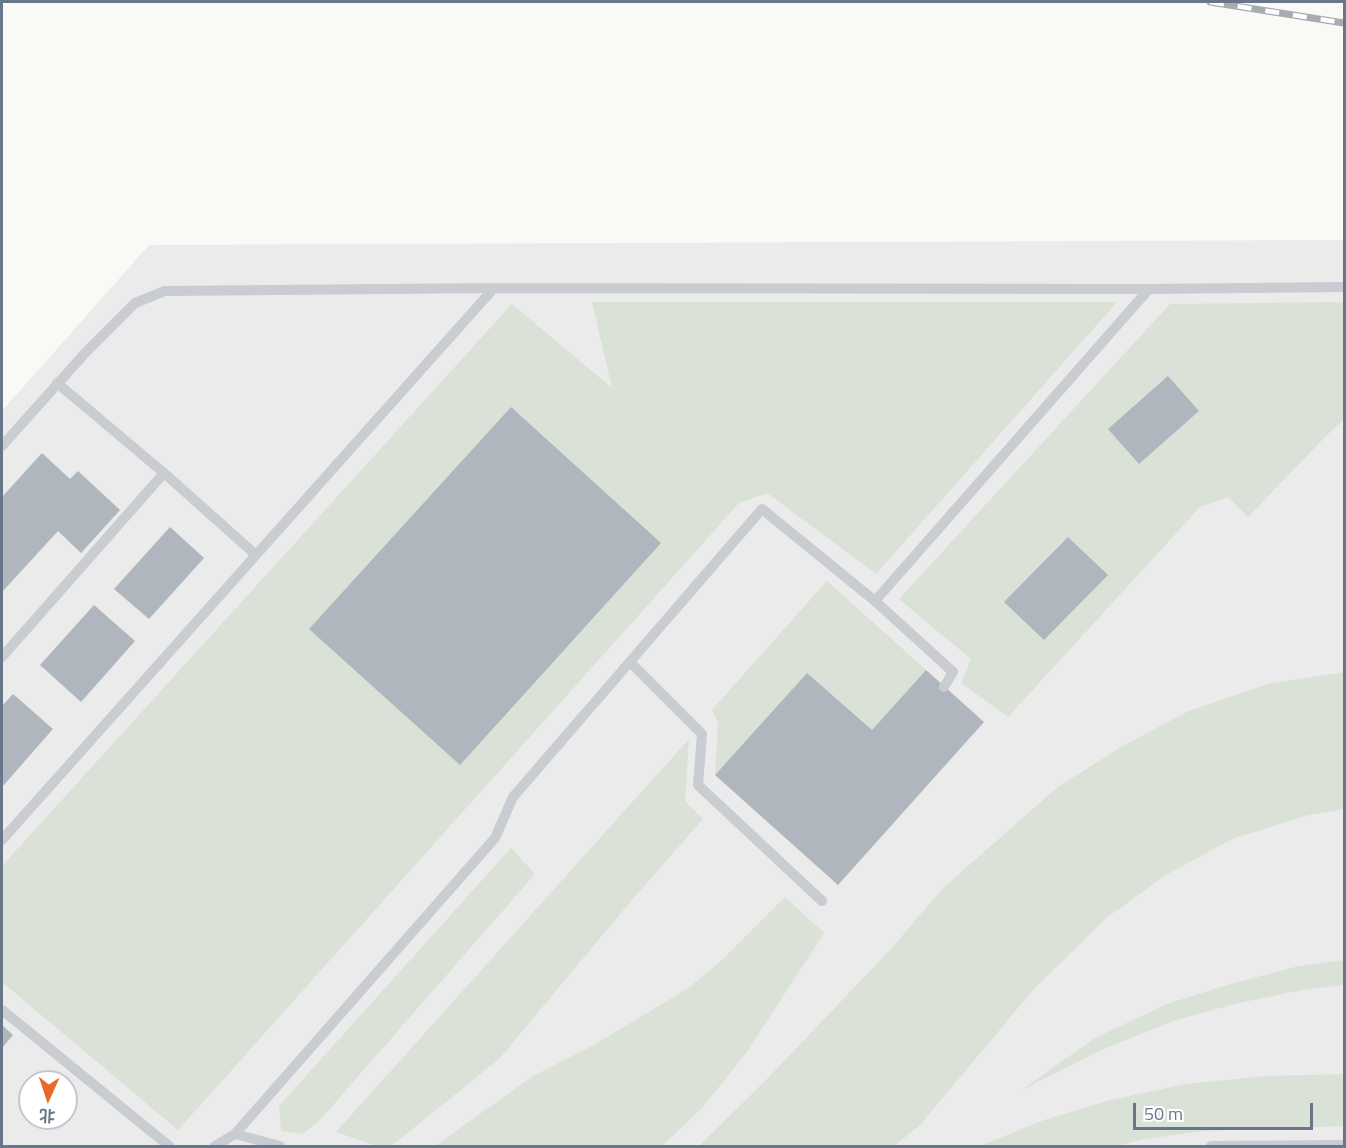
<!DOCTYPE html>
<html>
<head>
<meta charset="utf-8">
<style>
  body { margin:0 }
  #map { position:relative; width:1346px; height:1148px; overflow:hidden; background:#f9f9f6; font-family:"Titillium Web","Noto Sans SC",sans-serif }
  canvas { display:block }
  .frame { position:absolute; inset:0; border:3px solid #677688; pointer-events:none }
  .north { position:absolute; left:18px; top:1070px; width:60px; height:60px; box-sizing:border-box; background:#fff; border:2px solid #c2c8cf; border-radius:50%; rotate:183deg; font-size:16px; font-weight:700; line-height:24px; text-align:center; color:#677688 }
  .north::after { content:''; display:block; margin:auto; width:21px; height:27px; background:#e76a28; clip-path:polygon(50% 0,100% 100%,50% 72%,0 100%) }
  .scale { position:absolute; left:1133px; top:1103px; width:180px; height:27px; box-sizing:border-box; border:3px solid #677688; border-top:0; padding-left:8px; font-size:18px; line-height:21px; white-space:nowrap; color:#677688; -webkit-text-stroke:4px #fff; paint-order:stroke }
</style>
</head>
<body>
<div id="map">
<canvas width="1346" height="1148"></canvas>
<div class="frame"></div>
<div class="north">北</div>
<div class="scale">50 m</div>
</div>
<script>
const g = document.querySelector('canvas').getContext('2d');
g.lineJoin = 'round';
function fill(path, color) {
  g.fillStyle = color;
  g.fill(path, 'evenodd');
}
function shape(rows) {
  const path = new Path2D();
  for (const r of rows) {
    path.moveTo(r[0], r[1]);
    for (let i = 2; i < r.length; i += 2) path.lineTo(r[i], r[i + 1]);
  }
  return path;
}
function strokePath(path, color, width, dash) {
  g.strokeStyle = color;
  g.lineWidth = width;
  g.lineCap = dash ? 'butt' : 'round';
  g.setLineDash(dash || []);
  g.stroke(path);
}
const built = shape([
  [1344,240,1344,1146,2,1146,2,411,149,245],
  [30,1082,66,1082,66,1118,30,1118]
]);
const green = shape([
  [592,302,1117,302,876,574,767,493,739,503,178,1130,2,982,2,866,512,304,612,388],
  [1344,302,1344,419,1325,437,1248,517,1228,497,1200,507,1008,717,961,683,971,659,899,599,1170,304],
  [827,581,926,670,872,730,807,673,715,775,718,722,712,710],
  [1344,672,1344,809,1305,816,1232,839,1164,876,1105,919,1033,990,919,1126,894,1146,699,1146,767,1079,890,950,943,888,1058,787,1126,744,1189,711,1268,684],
  [689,739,685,801,703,819,630,902,499,1059,391,1146,377,1146,336,1132],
  [511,848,535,874,319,1121,302,1134,281,1131,279,1106],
  [785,897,824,933,746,1053,702,1108,662,1146,435,1146,533,1076,592,1046,687,989,719,963],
  [1344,960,1344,985,1302,990,1234,1004,1170,1022,1097,1052,1020,1091,1095,1038,1167,1004,1227,985,1299,966],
  [1344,1074,1344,1126,1202,1131,1139,1140,1117,1146,980,1146,1044,1120,1107,1101,1185,1084,1267,1076]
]);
const building = shape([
  [1168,376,1199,411,1139,464,1108,429],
  [511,407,661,543,460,765,309,629],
  [42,453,70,479,78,471,120,510,81,553,58,531,2,592,2,497],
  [170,527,204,558,149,619,114,589],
  [1068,537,1108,575,1044,640,1004,602],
  [94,605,135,641,81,702,40,665],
  [926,670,984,722,838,885,715,775,807,673,872,730],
  [13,694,53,729,2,787,2,706],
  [2,1025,13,1035,2,1048]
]);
const lane = shape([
  [57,383,164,473,256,555],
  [2,446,86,352,135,303,165,291,494,288,1149,289,1344,287],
  [875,601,953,672,944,687],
  [2,657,164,473],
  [631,663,702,734,698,785,822,901],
  [2,840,494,288],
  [2,1010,169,1146],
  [235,1134,495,838,513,797,762,509,875,601,1149,289],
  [215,1146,235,1134,280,1146],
  [1211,1146,1344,1145]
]);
const rail = shape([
  [1210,2,1344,23]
]);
fill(built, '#eaebea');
fill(green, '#dae1d7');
fill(building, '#b0b6bd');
strokePath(lane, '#c9ccd0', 10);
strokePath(rail, '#a7acb3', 7);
strokePath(rail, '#fff', 4.5, [14]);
</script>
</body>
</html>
